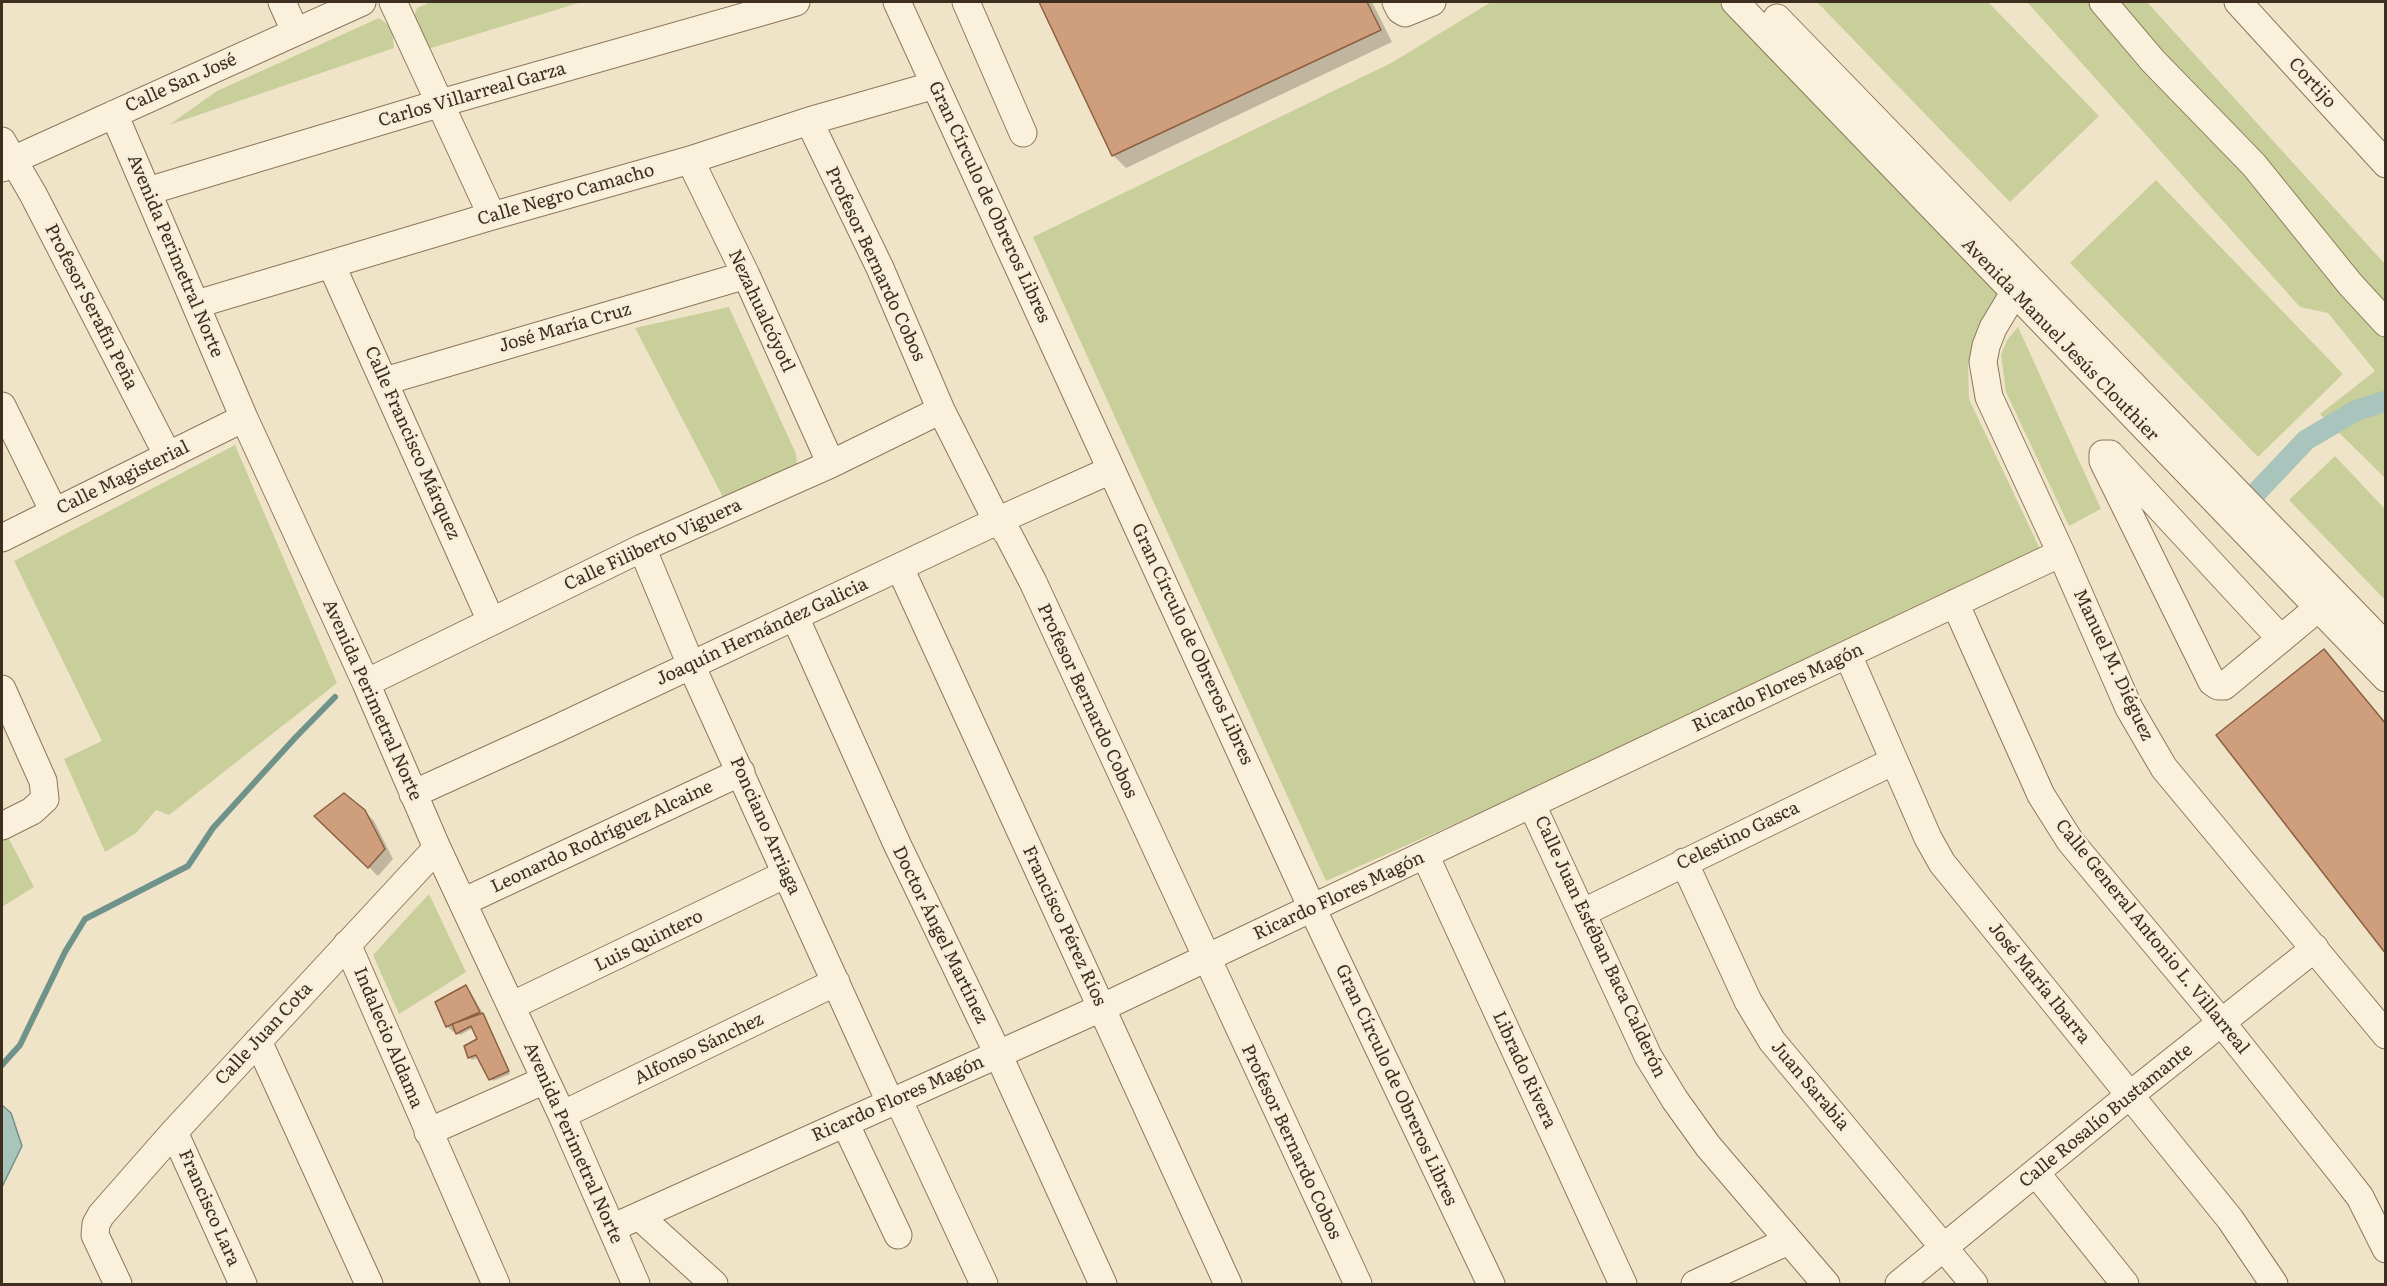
<!DOCTYPE html>
<html>
<head>
<meta charset="utf-8">
<style>
  body { margin:0 }
  #map { position:relative; width:2387px; height:1286px; overflow:hidden; background:#f0e4c8; font-family:Literata,serif }
  canvas { display:block }
  .frame { position:absolute; inset:0; border:3px solid #3d2e20; pointer-events:none }
</style>
</head>
<body>
<div id="map">
<canvas width="2387" height="1286"></canvas>
<div class="frame"></div>
</div>
<script>
const g = document.querySelector('canvas').getContext('2d');
g.lineJoin = 'round';
function fill(path, color) {
  g.fillStyle = color;
  g.fill(path, 'evenodd');
}
function shape(rows) {
  const path = new Path2D();
  for (const r of rows) {
    path.moveTo(r[0], r[1]);
    for (let i = 2; i < r.length; i += 2) path.lineTo(r[i], r[i + 1]);
  }
  return path;
}
function strokePath(path, color, width, dash) {
  g.strokeStyle = color;
  g.lineWidth = width;
  g.lineCap = dash ? 'butt' : 'round';
  g.setLineDash(dash || []);
  g.stroke(path);
}
function write(font, color, halo, rows, align = 'center') {
  g.font = font + ' Literata,serif';
  g.lineWidth = 5;
  g.setLineDash([]);
  g.textBaseline = 'middle';
  g.strokeStyle = halo;
  g.fillStyle = color;
  for (const [text, x, y, turn = 0] of rows) {
    g.save();
    g.translate(x, y);
    g.rotate((+turn || 0) * Math.PI / 180);
    g.textAlign = isNaN(turn) ? turn : align;
    if (halo) g.strokeText(text, 0, 0);
    g.fillText(text, 0, 0);
    g.restore();
  }
}
const green = shape([
  [431,2,582,2,428,49,414,17,417,8],
  [1491,2,1719,2,1996,290,1996,299,1976,334,1968,364,1969,399,2040,549,1486,810,1326,881,1033,237,1393,62],
  [1817,2,1988,2,2099,116,2010,202],
  [2027,2,2147,2,2385,264,2385,478,2320,414,2375,371,2328,313,2300,307],
  [379,18,392,28,394,48,169,125,217,91],
  [2156,180,2343,374,2258,457,2070,263],
  [729,307,796,454,797,464,724,499,635,328],
  [2018,327,2101,509,2069,526,2006,392,2001,355,2007,340],
  [235,445,337,683,169,815,156,810,136,833,105,852,64,759,102,741,14,561],
  [2335,456,2385,509,2385,600,2289,500],
  [7,835,34,887,2,907,2,838],
  [429,894,466,972,399,1014,373,955]
]);
const water = shape([
  [2,1105,11,1113,22,1146,2,1187,2,1105]
]);
const shadow = shape([
  [1041,2,1372,2,1392,42,1126,168,1114,156],
  [364,811,374,821,393,859,378,876,316,816],
  [466,987,471,993,485,1017,510,1074,493,1081,479,1057,472,1060,469,1057,478,1039,473,1028,460,1035,456,1030,453,1032,447,1026]
]);
const stream = shape([
  [2,1065,20,1045,65,952,85,919,188,866,213,828,295,738,335,697]
]);
const canal = shape([
  [2255,494,2306,440,2357,410,2386,401]
]);
const building = shape([
  [1039,2,1367,2,1381,30,1112,156,1039,2],
  [2324,649,2386,724,2386,954,2216,735,2324,649],
  [344,793,365,810,385,849,368,868,314,816,344,793],
  [466,985,480,1012,446,1027,435,1002,466,985],
  [483,1013,509,1071,489,1080,476,1055,468,1058,464,1046,477,1039,471,1026,456,1034,452,1024,483,1013]
]);
const minor = shape([
  [282,2,295,31],
  [393,2,492,216],
  [897,2,1312,908,1491,1284],
  [966,2,1023,133],
  [1396,2,1400,10,1405,13,1432,2],
  [1735,2,2386,678],
  [2103,2,2153,61,2254,165,2350,284,2386,323],
  [2238,2,2386,164],
  [1777,18,2386,646],
  [114,114,244,418,366,683,437,848,562,1115,636,1284],
  [809,121,880,268,941,410,997,521,1008,534,1033,582,1358,1284],
  [2,141,33,194,168,456],
  [690,160,746,275,831,464],
  [2,168,13,160,362,2],
  [148,191,441,103,796,2],
  [331,264,491,621],
  [2026,283,2014,293,1993,328,1986,346,1983,362,1989,397,2061,553,2129,708,2164,768,2386,1035],
  [197,304,492,216,690,160,809,121,935,85],
  [385,381,746,275],
  [2,406,54,512],
  [2,538,244,418],
  [642,548,691,665,890,1102],
  [900,568,1228,1284],
  [1955,603,2041,795,2070,841,2222,1023,2339,1170,2360,1197,2386,1249],
  [795,617,897,844,998,1054,1103,1284],
  [2281,639,2110,454,2103,454,2103,461,2212,682,2218,686,2224,686,2318,608,2330,597],
  [1848,655,1928,838,1942,863,2230,1219,2274,1284],
  [366,683,642,548,831,464,941,410],
  [2,689,43,781,45,799,32,811,2,826],
  [413,794,556,729,997,521,1111,470],
  [1532,805,1648,1056,1675,1100,1708,1146,1826,1284],
  [1425,855,1623,1284],
  [1684,862,1748,1001,1772,1041,1974,1284],
  [463,902,741,772],
  [1584,912,1894,761],
  [347,944,496,1284],
  [511,1006,786,874],
  [258,1041,369,1284],
  [898,1099,984,1284],
  [562,1115,836,982],
  [845,1123,898,1235],
  [174,1132,243,1284],
  [428,1132,545,1080],
  [2036,1173,2125,1284],
  [640,1217,714,1284],
  [612,1228,1101,1008,2061,553],
  [118,1284,95,1235,96,1224,101,1215,174,1132,437,848],
  [1695,1284,1788,1241],
  [1899,1284,2130,1095,2315,948]
]);
const streetNames = [
  ["Calle San José",181,83,-24],
  ["Cortijo",2312,83,48],
  ["Carlos Villarreal Garza",472,95,-16],
  ["Calle Negro Camacho",566,195,-16],
  ["Gran Círculo de Obreros Libres",989,202,65],
  ["Avenida Perimetral Norte",175,256,67],
  ["Profesor Bernardo Cobos",875,264,65],
  ["Profesor Serafín Peña",91,307,63],
  ["Nezahualcóyotl",761,311,65],
  ["José María Cruz",565,328,-16],
  ["Avenida Manuel Jesús Clouthier",2060,340,46],
  ["Calle Francisco Márquez",412,443,66],
  ["Calle Magisterial",123,478,-26],
  ["Calle Filiberto Viguera",653,545,-25],
  ["Joaquín Hernández Galicia",762,632,-25],
  ["Gran Círculo de Obreros Libres",1192,644,65],
  ["Manuel M. Diéguez",2113,665,65],
  ["Ricardo Flores Magón",1778,688,-25],
  ["Avenida Perimetral Norte",372,700,66],
  ["Profesor Bernardo Cobos",1087,701,65],
  ["Ponciano Arriaga",765,826,66],
  ["Celestino Gasca",1738,836,-26],
  ["Leonardo Rodríguez Alcaine",602,837,-25],
  ["Ricardo Flores Magón",1339,896,-25],
  ["Francisco Pérez Ríos",1064,926,65],
  ["Doctor Ángel Martínez",940,935,64],
  ["Calle General Antonio L. Villarreal",2152,937,51],
  ["Luis Quintero",649,941,-26],
  ["Calle Juan Estéban Baca Calderón",1600,947,65],
  ["José María Ibarra",2039,983,51],
  ["Calle Juan Cota",264,1034,-47],
  ["Indalecio Aldama",388,1038,67],
  ["Alfonso Sánchez",699,1049,-26],
  ["Librado Rivera",1524,1070,65],
  ["Gran Círculo de Obreros Libres",1396,1085,65],
  ["Juan Sarabia",1810,1086,50],
  ["Ricardo Flores Magón",898,1099,-24],
  ["Calle Rosalío Bustamante",2106,1116,-39],
  ["Profesor Bernardo Cobos",1291,1142,65],
  ["Avenida Perimetral Norte",573,1143,66],
  ["Francisco Lara",209,1208,66]
];
fill(green, '#c9cf9b');
fill(water, '#a9c4bc');
strokePath(water, '#6f938a', 1.5);
fill(shadow, '#0003');
strokePath(stream, '#6f938a', 6);
strokePath(canal, '#a9c4bc', 21);
fill(building, '#cf9f7d');
strokePath(building, '#8d5f41', 1.5);
strokePath(minor, '#8d765c', 29);
strokePath(minor, '#faf1dc', 27);
write('18px', '#3d2e20', '#f7eed8', streetNames);
</script>
</body>
</html>
